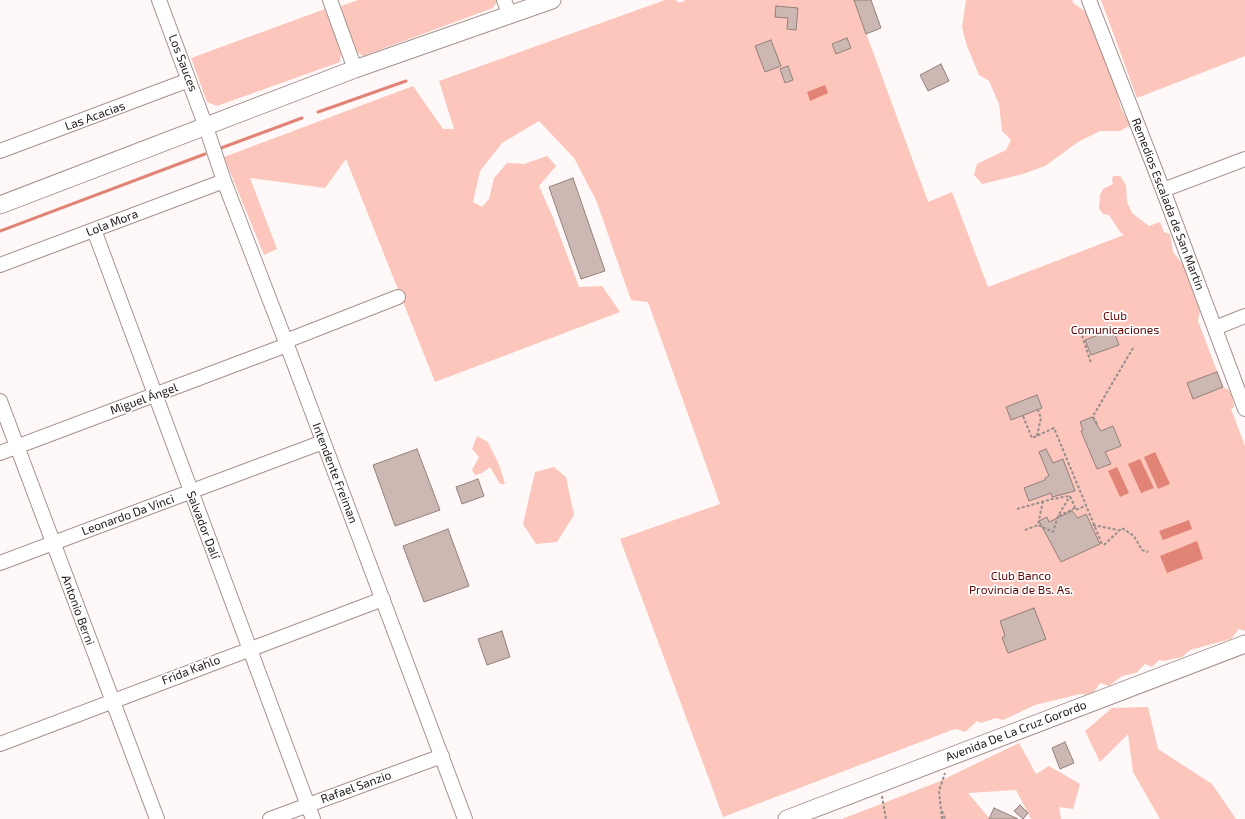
<!DOCTYPE html>
<html>
<head>
<meta charset="utf-8">
<style>
  body { margin:0 }
  canvas { display:block; background:#fef9f8 }
</style>
</head>
<body>
<canvas width="1245" height="819"></canvas>
<script>
const g = document.querySelector('canvas').getContext('2d');
g.lineJoin = 'round';
function fill(path, color) {
  g.fillStyle = color;
  g.fill(path, 'evenodd');
}
function shape(rows) {
  const path = new Path2D();
  for (const r of rows) {
    path.moveTo(r[0], r[1]);
    for (let i = 2; i < r.length; i += 2) path.lineTo(r[i], r[i + 1]);
  }
  return path;
}
function strokePath(path, color, width, dash) {
  g.strokeStyle = color;
  g.lineWidth = width;
  g.lineCap = dash ? 'butt' : 'round';
  g.setLineDash(dash || []);
  g.stroke(path);
}
function write(font, color, halo, rows, align = 'center') {
  g.font = font + ' "Exo 2",sans-serif';
  g.lineWidth = 3.5;
  g.setLineDash([]);
  g.textBaseline = 'middle';
  g.strokeStyle = halo;
  g.fillStyle = color;
  for (const [text, x, y, turn = 0] of rows) {
    g.save();
    g.translate(x, y);
    g.rotate((+turn || 0) * Math.PI / 180);
    g.textAlign = isNaN(turn) ? turn : align;
    if (halo) g.strokeText(text, 0, 0);
    g.fillText(text, 0, 0);
    g.restore();
  }
}
const green = shape([
  [358,0,498,0,493,8,363,56,354,50,341,6],
  [665,0,676,0,679,3,686,0,854,0,928,202,952,192,988,287,1124,235,1120,232,1109,215,1103,214,1099,208,1100,195,1103,189,1113,184,1112,180,1113,176,1120,176,1126,185,1127,202,1132,213,1149,226,1160,222,1164,232,1170,234,1173,252,1193,277,1207,305,1200,311,1198,321,1223,387,1229,390,1232,396,1234,407,1231,409,1245,446,1245,631,1239,629,1231,639,1190,650,1182,657,1164,661,1159,660,1152,667,1145,664,1136,673,1122,676,1109,686,1100,683,1092,695,1080,694,1035,705,1003,720,996,718,981,723,977,721,965,732,956,729,952,730,723,817,620,539,720,504,648,302,631,300,596,200,574,158,539,121,502,143,480,171,473,202,482,207,489,199,494,178,507,163,524,164,547,156,556,166,539,186,554,220,579,287,602,286,620,312,435,382,346,159,325,188,250,178,277,249,264,255,224,157,413,86,443,129,454,129,439,81],
  [966,0,1073,0,1072,2,1087,13,1114,82,1121,108,1130,125,1120,131,1100,131,1078,142,1045,166,1023,174,982,184,974,175,977,164,1006,150,1011,140,1002,131,999,104,989,81,979,75,967,46,962,27],
  [1101,0,1245,0,1245,56,1137,98],
  [325,9,341,52,340,62,217,106,207,102,191,58],
  [477,436,488,442,500,467,505,484,500,484,490,467,482,473,475,475,472,470,479,457,472,449],
  [554,467,566,477,574,515,557,542,536,544,523,524,535,472],
  [1148,707,1158,749,1212,784,1236,819,1160,819,1133,772,1128,734,1100,762,1085,731,1112,708],
  [1019,743,1036,774,1049,766,1080,784,1073,809,1059,807,1061,819,1031,819,1016,790,968,793,990,819,842,819,938,782]
]);
const water = shape([
  [825,85,828,93,810,101,807,92],
  [1155,452,1170,484,1158,489,1144,457],
  [1140,459,1154,488,1141,493,1128,464],
  [1117,467,1129,493,1120,497,1108,471],
  [1189,520,1192,529,1163,540,1159,531],
  [1197,541,1203,559,1167,573,1160,556]
]);
const stream = shape([
  [318,112,406,81],
  [221,148,302,118],
  [0,231,205,154]
]);
const building = shape([
  [854,0,871,0,881,28,866,34,854,0],
  [776,6,798,8,796,30,787,29,788,18,775,17,776,6],
  [847,38,851,48,836,54,832,44,847,38],
  [771,40,781,66,765,72,755,46,771,40],
  [941,64,949,81,928,91,920,75,941,64],
  [788,66,793,80,785,83,780,69,788,66],
  [573,178,605,271,581,279,549,187,573,178],
  [1113,329,1119,345,1091,355,1085,340,1113,329],
  [1217,372,1223,387,1193,399,1187,383,1217,372],
  [1037,395,1042,408,1011,420,1006,407,1037,395],
  [1092,417,1101,431,1113,426,1121,446,1105,452,1111,464,1097,469,1081,431,1083,430,1080,422,1092,417],
  [417,449,440,510,395,526,373,465,417,449],
  [1046,449,1053,463,1063,459,1075,491,1052,497,1051,493,1029,501,1024,488,1045,480,1045,478,1049,476,1039,452,1046,449],
  [478,479,484,496,462,504,456,487,478,479],
  [1072,511,1078,518,1086,514,1100,544,1061,562,1039,521,1047,517,1049,522,1072,511],
  [448,529,469,586,424,602,403,546,448,529],
  [1034,608,1046,639,1008,653,1002,638,1005,636,1000,621,1034,608],
  [502,631,510,657,487,665,478,639,502,631],
  [1065,742,1074,763,1060,769,1052,748,1065,742],
  [1020,805,1028,813,1023,819,1014,811,1020,805],
  [994,808,1018,819,989,819,994,808]
]);
const path = shape([
  [1079,326,1091,363],
  [1023,416,1032,438,1054,428,1102,544],
  [1097,424,1093,416,1133,348],
  [1037,436,1041,418,1038,410],
  [1043,501,1038,525,1053,532,1058,516,1070,496],
  [1017,509,1052,499,1070,496,1076,510,1085,506],
  [1059,516,1075,508],
  [1093,525,1118,530],
  [1025,530,1038,525],
  [1104,545,1122,528,1134,536,1142,550,1148,552],
  [882,796,886,819],
  [942,811,945,819],
  [942,819,939,791,945,773]
]);
const minor = shape([
  [159,0,206,127,224,181,287,345,465,819],
  [330,0,355,69],
  [504,0,510,16],
  [1089,0,1163,190,1245,409],
  [0,151,189,80],
  [1163,190,1245,159],
  [94,230,313,819],
  [0,265,224,181],
  [1215,328,1245,316],
  [286,341,398,297],
  [0,401,157,819],
  [0,453,287,345],
  [0,563,323,442],
  [0,744,383,599],
  [270,819,442,756]
]);
const major = shape([
  [0,205,355,69,552,0],
  [787,819,1245,644]
]);
const streetNames = [
  ["Los Sauces",183,63,69],
  ["Las Acacias",95,116,-20],
  ["Remedios Escalada de San Martin",1168,204,69],
  ["Lola Mora",112,223,-21],
  ["Miguel Ángel",144,399,-20],
  ["Intendente Freiman",335,473,69],
  ["Leonardo Da Vinci",128,515,-20],
  ["Salvador Dalí",203,525,69],
  ["Antonio Berni",78,610,70],
  ["Frida Kahlo",191,670,-21],
  ["Avenida De La Cruz Gorordo",1016,731,-21],
  ["Rafael Sanzio",356,787,-20]
];
const parkNames = [
  ["Club",1115,316],
  ["Comunicaciones",1115,330],
  ["Club Banco",1021,576],
  ["Provincia de Bs. As.",1021,590]
];
fill(green, '#fcc6bc');
fill(water, '#e18476');
strokePath(stream, '#e18476', 3);
fill(building, '#cdb7b3');
strokePath(building, '#947f7b', 1);
strokePath(minor, '#a5908c', 16);
strokePath(major, '#a5908c', 19);
strokePath(path, '#958e8d', 2, [3, 2]);
strokePath(minor, '#fff', 14);
strokePath(major, '#fff', 17);
write('12px', '#201816', '#fff', streetNames);
write('12px', '#5e0804', '#fff', parkNames);
</script>
</body>
</html>
